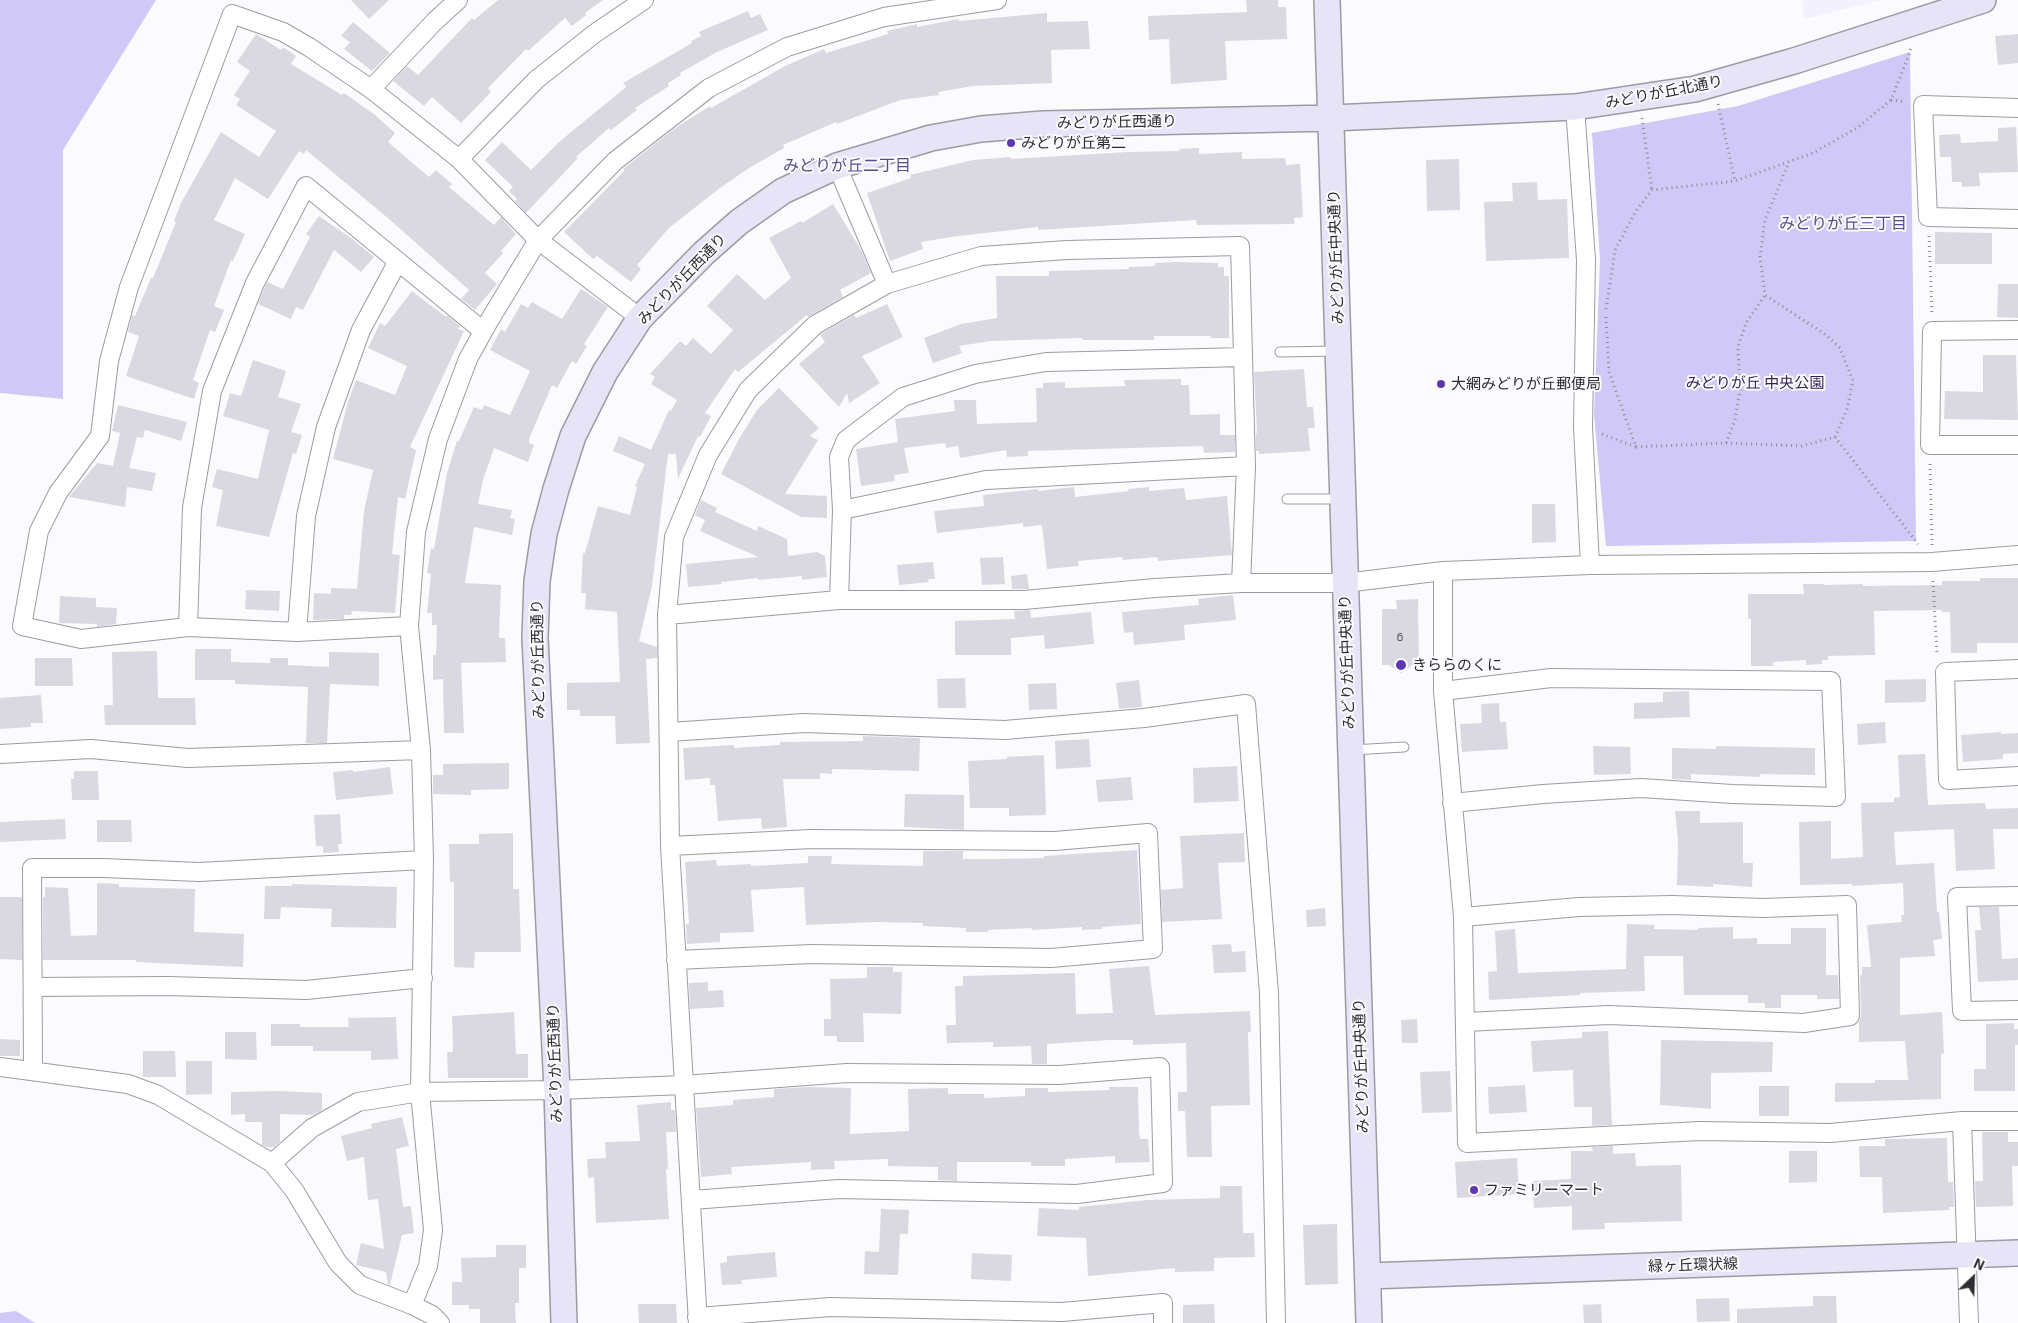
<!DOCTYPE html>
<html>
<head>
<meta charset="utf-8">
<style>
  body { margin:0 }
  #map { position:relative; width:2018px; height:1323px; overflow:hidden; background:#fbfbfe; font-family:"Exo 2",sans-serif }
  canvas { display:block }
  .north { position:absolute; left:1948px; top:1253px; width:50px; height:50px; -webkit-text-stroke:4px #fbfbfe; paint-order:stroke; rotate:24deg; font-size:14px; font-weight:700; line-height:20px; text-align:center; color:#2e2d31 }
  .north::after { content:''; display:block; margin:auto; width:18px; height:22px; background:#2e2d31; clip-path:polygon(50% 0,100% 100%,50% 72%,0 100%) }
</style>
</head>
<body>
<div id="map">
<canvas width="2018" height="1323"></canvas>
<div class="north">N</div>
</div>
<script>
const g = document.querySelector('canvas').getContext('2d');
g.lineJoin = 'round';
function fill(path, color) {
  g.fillStyle = color;
  g.fill(path, 'evenodd');
}
function shape(rows) {
  const path = new Path2D();
  for (const r of rows) {
    path.moveTo(r[0], r[1]);
    for (let i = 2; i < r.length; i += 2) path.lineTo(r[i], r[i + 1]);
  }
  return path;
}
function strokePath(path, color, width, dash) {
  g.strokeStyle = color;
  g.lineWidth = width;
  g.lineCap = dash ? 'butt' : 'round';
  g.setLineDash(dash || []);
  g.stroke(path);
}
function write(font, color, halo, rows, align = 'center') {
  g.font = font + ' "Exo 2","Noto Sans JP",sans-serif';
  g.lineWidth = 4;
  g.setLineDash([]);
  g.textBaseline = 'middle';
  g.strokeStyle = halo;
  g.fillStyle = color;
  for (const [text, x, y, turn = 0] of rows) {
    g.save();
    g.translate(x, y);
    g.rotate((+turn || 0) * Math.PI / 180);
    g.textAlign = isNaN(turn) ? turn : align;
    if (halo) g.strokeText(text, 0, 0);
    g.fillText(text, 0, 0);
    g.restore();
  }
}
const built = shape([
  [1802,0,1882,0,1804,19]
]);
const green = shape([
  [0,0,156,0,63,150,63,399,0,393],
  [1910,52,1916,541,1606,546,1594,415,1600,260,1592,133,1738,106],
  [16,1311,35,1323,0,1323,0,1313]
]);
const building = shape([
  [351,0,389,0,369,19],
  [498,0,603,0,585,13,586,15,572,26,565,18,528,51,526,49,488,88,491,92,461,123,432,97,424,106,393,81,407,66,418,75,472,18,474,20],
  [1246,0,1278,0,1278,7,1286,7,1287,39,1225,41,1227,80,1171,84,1169,39,1149,40,1148,16,1247,12],
  [748,11,751,18,760,14,768,30,717,52,680,73,681,75,668,83,669,86,635,108,637,110,611,130,609,128,576,157,578,158,526,213,515,201,517,199,509,191,513,187,485,160,502,142,531,170,559,142,626,87,623,83,692,43,691,41,701,36,699,32],
  [1047,13,1047,22,1088,21,1090,49,1051,50,1052,83,973,86,938,92,939,95,900,100,837,124,836,122,783,145,784,148,749,168,720,188,669,228,637,265,641,269,631,282,597,256,593,259,564,232,625,170,623,169,675,128,710,106,711,108,785,66,824,49,826,53,888,34,887,31,917,24,917,27,958,19,959,21],
  [353,22,390,53,372,71,344,49,350,42,341,36],
  [256,34,281,50,283,47,296,56,291,64,342,95,344,93,374,114,395,133,388,142,429,177,436,170,452,184,449,187,494,225,501,217,516,234,501,251,503,253,485,273,497,284,475,310,461,299,469,290,389,219,306,150,304,154,299,151,268,199,235,178,214,220,245,234,233,261,231,260,214,306,224,310,215,332,210,330,193,380,199,383,194,399,126,376,139,336,128,332,132,315,135,316,151,278,153,278,176,222,174,221,181,203,221,132,259,157,276,131,236,105,240,99,234,95,250,71,237,62],
  [2018,34,2018,63,1998,65,1995,36],
  [2016,127,2018,172,1979,173,1980,186,1962,187,1962,182,1952,182,1951,157,1940,157,1939,135,1960,134,1961,143,1998,141,1998,128],
  [1199,148,1199,154,1242,152,1242,159,1285,158,1286,165,1300,164,1303,217,1294,218,1294,224,1197,225,1196,220,1038,230,1038,227,951,237,921,242,923,249,890,261,867,193,911,178,910,175,973,160,1011,157,1011,159,1128,152,1180,151,1179,149],
  [1459,159,1460,210,1427,211,1426,160],
  [1537,182,1538,200,1567,199,1569,258,1486,261,1484,202,1513,201,1512,183],
  [833,204,861,250,871,273,840,290,843,297,808,317,807,315,738,372,735,369,705,413,711,416,700,437,698,436,678,479,676,454,668,454,652,586,639,641,657,647,657,658,646,659,650,743,616,744,615,716,580,716,580,710,567,710,567,683,620,682,617,612,585,609,586,593,581,593,583,553,585,553,598,506,630,515,637,487,635,486,645,464,613,451,619,436,651,450,669,410,671,411,677,400,651,384,655,377,650,374,680,341,686,346,693,338,711,354,733,330,707,306,737,274,765,300,791,278,769,238,801,221,802,223],
  [319,216,351,238,374,257,361,272,334,250,303,310,296,307,291,319,258,304,267,282,283,289,310,237,306,234],
  [1935,232,1992,233,1992,264,1935,264],
  [1176,262,1218,263,1218,267,1224,267,1224,276,1229,276,1229,338,1211,338,1211,336,1154,336,1154,340,1083,340,1082,338,991,341,959,346,962,353,933,363,924,338,961,324,997,318,996,276,1049,276,1049,271,1129,269,1129,267,1155,266,1155,263],
  [1998,284,2018,284,2018,318,1997,317],
  [581,289,608,307,584,344,587,346,576,364,572,361,557,388,552,385,529,439,529,443,534,445,528,462,494,448,483,480,478,504,512,510,510,518,515,519,512,535,474,527,465,583,501,585,499,638,505,638,506,662,461,663,464,733,444,733,443,679,433,680,433,655,436,655,437,625,432,625,432,613,427,613,431,574,427,573,431,548,434,549,447,473,457,441,459,441,474,407,482,410,484,405,510,415,530,371,490,350,501,329,505,332,521,304,528,308,532,302,562,319],
  [412,291,446,317,447,315,460,326,458,329,464,331,410,447,416,450,405,499,398,497,392,554,400,555,395,613,352,611,351,615,344,615,344,619,313,620,314,593,331,594,331,588,357,589,364,511,373,470,333,459,348,402,356,380,395,395,407,366,368,348,380,323,385,326],
  [887,304,903,337,862,356,880,383,849,403,847,393,839,407,799,364,825,342,820,335,821,334,854,315,856,318],
  [1983,355,2016,355,2018,420,1944,419,1945,391,1983,392],
  [253,360,286,371,278,397,301,404,291,432,302,435,296,454,293,453,269,537,216,526,223,490,212,487,217,469,258,479,269,430,223,416,230,393,241,396],
  [1304,369,1307,407,1313,407,1315,428,1308,428,1310,451,1259,454,1259,451,1256,451,1256,433,1257,433,1254,372],
  [1181,379,1181,385,1189,385,1190,415,1220,414,1220,435,1235,435,1235,452,1204,453,1203,446,1028,451,1028,456,1007,457,1006,450,960,458,958,446,946,448,945,443,904,448,909,473,894,475,895,481,861,486,856,449,898,442,895,419,955,411,954,400,976,400,977,424,1037,422,1036,388,1043,388,1043,383,1065,382,1065,388,1125,386,1124,380],
  [779,388,819,428,810,436,818,440,785,494,827,496,827,518,801,517,721,474,739,439,757,410],
  [118,405,187,422,181,441,145,430,143,438,137,437,129,468,156,473,152,491,127,487,125,507,69,497,97,463,113,466,120,433,112,431],
  [1074,487,1075,497,1129,491,1128,489,1149,487,1149,491,1184,488,1186,500,1227,496,1232,555,1158,561,1157,557,1123,560,1122,557,1078,561,1079,566,1047,569,1042,525,1023,527,1023,523,937,533,934,511,984,506,983,495,1038,489,1038,491],
  [701,500,717,508,715,512,757,531,758,526,787,539,788,556,817,552,825,556,827,577,802,580,802,576,758,580,758,578,721,582,722,584,688,587,686,564,758,557,700,531,705,520,695,515],
  [1532,504,1555,504,1556,542,1532,543],
  [1003,557,1005,584,982,585,980,558],
  [933,562,935,579,928,579,929,582,899,585,897,565],
  [1027,574,1029,589,1012,589,1011,576],
  [1980,578,2018,578,2018,643,1977,643,1977,653,1951,653,1950,612,1942,612,1942,610,1874,611,1875,655,1828,656,1828,660,1822,660,1822,664,1806,665,1806,660,1773,662,1773,666,1751,666,1751,619,1748,619,1748,594,1804,594,1803,584,1824,584,1824,585,1863,584,1863,586,1942,585,1942,581,1980,581],
  [246,590,280,591,279,611,245,609],
  [1233,595,1236,620,1184,625,1185,640,1134,645,1133,632,1124,633,1122,612,1199,605,1198,599],
  [60,596,96,598,96,607,117,608,116,624,97,627,97,624,59,623],
  [1418,599,1419,665,1413,665,1401,673,1389,665,1382,665,1382,609,1397,609,1396,600],
  [1030,610,1031,618,1091,612,1094,644,1045,649,1044,635,1011,638,1011,655,955,655,955,621,1015,619,1014,611],
  [195,649,231,649,231,662,270,663,270,658,288,658,288,665,329,667,329,652,379,653,379,686,330,684,327,743,306,743,308,687,235,684,235,680,195,680],
  [157,651,158,698,195,698,196,725,105,725,104,705,113,705,112,652],
  [35,658,72,658,73,686,35,686],
  [965,678,966,708,938,708,937,679],
  [1926,679,1926,702,1885,703,1885,680],
  [1139,680,1142,707,1119,709,1116,683],
  [1056,683,1057,709,1029,710,1028,684],
  [1689,691,1690,717,1634,719,1634,703,1663,702,1663,692],
  [41,695,43,723,31,723,31,727,0,729,0,698],
  [1499,703,1500,722,1506,722,1508,749,1462,752,1460,724,1482,723,1481,704],
  [1885,722,1886,743,1858,745,1857,724],
  [2001,732,2001,734,2018,733,2018,753,2003,754,2003,759,1963,762,1961,735],
  [863,736,920,738,919,771,832,769,832,774,820,773,820,779,783,779,787,827,762,829,761,818,718,821,715,785,710,785,710,778,685,780,683,748,734,745,734,748,780,745,780,742,863,741],
  [1089,739,1091,767,1056,769,1055,741],
  [1593,746,1630,747,1631,774,1594,775],
  [1716,746,1815,748,1815,775,1760,774,1760,777,1691,774,1691,780,1672,779,1672,748,1716,749],
  [1925,754,1928,805,1985,803,1986,809,2018,808,2018,829,1993,829,1995,869,1956,871,1954,829,1894,832,1896,865,1934,863,1937,912,1939,912,1942,939,1933,940,1935,956,1900,958,1900,1015,1942,1012,1944,1053,1941,1054,1941,1099,1835,1102,1835,1083,1875,1083,1875,1080,1908,1080,1905,1041,1859,1042,1859,1022,1861,1016,1860,975,1862,975,1862,967,1871,967,1867,925,1902,922,1901,915,1904,915,1903,883,1852,886,1852,884,1800,885,1799,822,1831,821,1831,859,1863,857,1861,803,1894,802,1894,798,1900,797,1898,755],
  [1044,755,1046,815,1009,816,1009,808,970,808,968,761,1007,759,1007,757],
  [509,763,509,789,471,790,471,795,433,794,433,775,443,775,443,764],
  [1237,766,1239,801,1194,803,1193,768],
  [390,767,393,794,336,800,333,772,353,770,353,772],
  [74,771,98,771,99,800,72,800,71,779,74,779],
  [1131,777,1133,800,1098,802,1096,780],
  [905,794,964,795,964,830,904,827],
  [1675,811,1700,811,1700,823,1743,822,1743,863,1753,863,1752,887,1713,884,1713,887,1677,885,1678,840],
  [340,814,342,844,338,844,339,852,323,853,323,846,316,846,314,815],
  [65,819,66,839,0,842,0,822],
  [97,820,131,820,132,842,97,842],
  [513,833,513,889,519,889,521,952,475,952,474,968,454,967,454,882,450,882,449,844,479,844,479,834],
  [1244,833,1245,862,1218,863,1222,919,1162,922,1161,890,1183,888,1180,836],
  [1137,850,1141,924,1102,927,1102,929,1082,930,1082,927,1032,930,1032,928,988,930,988,932,966,932,966,928,923,926,923,923,875,922,806,925,804,887,751,890,754,932,720,933,720,942,687,944,686,924,689,924,685,862,716,860,717,866,751,864,751,866,808,863,808,856,832,856,831,864,923,866,923,851,963,851,963,859,998,859,1044,858,1044,856],
  [97,883,119,884,119,887,195,889,194,932,244,934,243,967,136,962,136,960,43,960,43,897,45,897,45,887,68,888,71,936,97,935],
  [292,884,397,887,396,928,331,927,332,909,281,907,280,919,264,919,265,886,292,886],
  [0,897,22,897,22,960,0,959],
  [1979,907,1999,907,2002,959,2018,958,2018,980,1978,982,1975,930,1981,930],
  [1325,908,1326,926,1307,927,1306,910],
  [1627,924,1654,925,1654,929,1698,930,1698,928,1733,927,1733,939,1757,938,1757,944,1791,944,1791,928,1826,928,1826,975,1838,975,1839,999,1817,999,1817,995,1781,995,1781,1008,1765,1008,1765,1003,1748,1003,1748,995,1684,995,1683,956,1644,956,1645,991,1580,993,1580,995,1489,1000,1488,972,1497,971,1495,931,1515,929,1518,973,1626,969],
  [1231,944,1232,952,1245,951,1246,972,1214,973,1212,945],
  [1149,966,1155,1015,1250,1011,1251,1032,1248,1032,1250,1105,1211,1106,1212,1157,1187,1157,1185,1111,1178,1111,1178,1092,1187,1092,1186,1043,1133,1045,1133,1040,1110,1040,1047,1044,1047,1064,1032,1064,1031,1046,993,1047,993,1042,947,1043,946,1025,956,1025,955,986,963,986,963,976,1075,973,1076,1014,1113,1013,1109,969],
  [867,967,893,967,893,972,902,972,901,1014,863,1013,864,1042,837,1042,837,1036,824,1036,824,1019,831,1019,830,979,867,978],
  [708,982,708,991,723,990,724,1007,690,1009,689,983],
  [514,1012,516,1054,528,1054,528,1078,448,1078,447,1052,453,1052,452,1016],
  [396,1017,398,1059,371,1060,371,1051,313,1051,313,1046,271,1046,271,1024,300,1024,300,1027,349,1027,348,1018],
  [1417,1019,1418,1043,1402,1043,1401,1020],
  [2014,1023,2014,1029,2018,1029,2018,1045,2015,1045,2015,1091,1974,1091,1974,1069,1986,1069,1986,1024],
  [1608,1031,1612,1125,1592,1126,1592,1107,1574,1107,1573,1070,1533,1072,1531,1041,1582,1038,1582,1032],
  [225,1032,256,1032,257,1060,225,1059],
  [0,1039,20,1040,20,1056,0,1056],
  [1661,1040,1773,1042,1772,1072,1711,1073,1711,1109,1660,1105],
  [143,1051,175,1051,176,1077,143,1077],
  [186,1061,212,1061,212,1094,186,1095],
  [1450,1071,1452,1112,1422,1113,1420,1072],
  [1525,1085,1527,1112,1489,1114,1488,1087],
  [1759,1086,1789,1086,1789,1116,1759,1116],
  [808,1087,851,1088,850,1134,909,1131,908,1089,948,1088,948,1094,984,1094,984,1098,1025,1096,1025,1088,1048,1088,1048,1092,1109,1090,1109,1087,1138,1087,1139,1132,1140,1139,1148,1139,1150,1162,1115,1163,1115,1156,1065,1159,1065,1166,1031,1166,1031,1162,957,1162,957,1181,938,1180,938,1167,888,1166,888,1159,834,1161,835,1169,811,1170,811,1162,731,1167,732,1174,701,1177,696,1108,733,1105,733,1100,774,1097,774,1089],
  [279,1091,322,1093,322,1110,313,1115,280,1114,280,1142,274,1147,266,1147,262,1145,262,1122,245,1122,245,1114,231,1115,231,1092],
  [671,1102,671,1110,675,1110,676,1132,666,1132,668,1169,666,1169,669,1219,596,1223,594,1177,588,1178,587,1159,606,1158,605,1142,640,1141,637,1105],
  [402,1117,409,1146,396,1149,403,1207,411,1206,414,1233,402,1235,390,1285,388,1284,386,1272,356,1265,361,1243,384,1249,378,1199,368,1200,364,1157,347,1161,341,1136,372,1128,371,1124],
  [1982,1132,2008,1132,2008,1142,2018,1142,2018,1166,2012,1166,2013,1206,1976,1207,1975,1181,1983,1181],
  [1947,1138,1948,1182,1953,1182,1954,1207,1949,1207,1949,1210,1883,1213,1882,1177,1860,1177,1859,1146,1885,1146,1885,1139],
  [1613,1146,1613,1154,1635,1153,1636,1166,1681,1165,1682,1221,1604,1223,1605,1229,1572,1230,1572,1206,1534,1208,1532,1181,1571,1179,1571,1151,1593,1151,1592,1147],
  [1789,1151,1817,1151,1817,1182,1789,1183],
  [1517,1158,1519,1194,1457,1198,1455,1162],
  [1220,1186,1242,1186,1243,1233,1254,1233,1255,1257,1214,1258,1214,1271,1175,1272,1175,1268,1088,1276,1086,1238,1037,1236,1039,1208,1079,1210,1079,1207,1148,1200,1220,1198],
  [881,1209,909,1210,908,1234,900,1234,898,1275,864,1274,865,1251,879,1252],
  [1337,1224,1338,1284,1305,1285,1303,1225],
  [496,1245,526,1245,526,1268,519,1268,519,1303,515,1303,516,1323,480,1323,480,1309,469,1309,469,1305,452,1305,452,1282,462,1282,461,1258,496,1257],
  [775,1252,777,1277,741,1280,742,1284,722,1285,720,1263,727,1262,727,1256],
  [972,1253,1012,1255,1011,1281,971,1279],
  [1813,1296,1836,1296,1837,1323,1737,1323,1737,1309,1813,1306],
  [1729,1298,1730,1321,1697,1322,1696,1299],
  [638,1304,676,1304,677,1323,639,1323],
  [1214,1304,1215,1323,1183,1323,1183,1305],
  [1601,1304,1602,1323,1584,1323,1583,1305]
]);
const path = shape([
  [1891,100,1905,102],
  [1718,104,1735,181],
  [1642,118,1652,190],
  [1929,236,1932,313],
  [1606,309,1615,250,1636,211,1652,190,1735,181,1813,153,1857,128,1891,100,1910,52,1911,46],
  [1606,317,1609,372,1636,447,1726,443,1802,446,1835,437,1847,409,1853,381,1840,348,1826,335,1765,295,1760,257,1765,220,1789,162],
  [1602,434,1636,447],
  [1835,437,1918,544],
  [1726,443,1735,420,1740,390,1738,347,1746,323,1765,295],
  [1930,464,1932,545],
  [1933,581,1937,655]
]);
const lane = shape([
  [1280,352,1337,351],
  [1287,499,1342,499],
  [1352,750,1404,747]
]);
const street = shape([
  [371,89,435,21,458,0],
  [1575,107,1586,260,1583,427,1590,565],
  [2018,108,1923,105,1928,217,2018,219],
  [459,159,536,80,594,34,644,0],
  [837,166,887,284],
  [2018,330,1932,331,1930,445,2018,445],
  [842,510,986,480,1246,466],
  [1443,571,1443,691,1463,917,1467,1143,1700,1131,1830,1133,1962,1121,2018,1121],
  [839,600,842,510,839,457,846,440,903,397,975,374,1046,362,1243,357],
  [667,615,839,600,1024,600,1155,588,1241,583,1345,583,1443,571,1495,569,1590,565,1932,562,2018,555],
  [409,626,297,632,188,627,81,639,22,626,39,531,58,493,100,436,109,361,129,287,232,14,283,32,309,47,371,89,459,159,538,240,640,318],
  [188,627,192,508,212,391,255,283,306,186,483,331],
  [297,632,306,516,326,427,361,330,398,261],
  [2018,669,1945,672,1948,780,2018,776],
  [1443,691,1551,678,1831,681,1836,797,1732,794,1641,788,1543,794,1452,803],
  [669,732,804,723,1005,730,1144,718,1246,704,1269,993,1276,1323],
  [0,754,91,749,188,758,421,750],
  [670,846,812,839,1055,841,1148,833,1153,949,1051,958,812,954,676,960],
  [2018,896,1957,897,1962,1011,2018,1010],
  [1463,917,1579,907,1672,905,1763,908,1847,905,1850,1016,1804,1023,1609,1015,1466,1022],
  [33,987,168,986,306,990,423,978],
  [0,1067,128,1084,158,1095,272,1163,294,1190,338,1263,360,1285,412,1305,432,1315,440,1323],
  [33,1071,32,868,103,868,199,872,424,860],
  [1962,1121,1969,1323],
  [272,1163,312,1128,358,1102,420,1092,557,1090,684,1085,847,1073,1059,1075,1160,1067,1163,1183,1077,1194,839,1189,692,1200],
  [412,1305,428,1266,433,1230,420,1092,424,860,421,750,409,626,416,532,438,439,468,359,489,321,538,240,615,161,709,88,787,47,884,17,997,0],
  [697,1317,831,1307,1062,1312,1163,1303,1163,1323],
  [698,1323,670,846,667,615,674,537,708,455,748,390,815,325,887,284,981,256,1067,250,1240,246,1246,466,1241,583]
]);
const secondary = shape([
  [1327,0,1369,1323],
  [1368,1276,2018,1253],
  [564,1323,557,1090,535,638,537,581,544,534,556,489,573,436,605,372,640,318,704,253,739,222,783,191,837,166,931,138,981,129,1043,124,1332,118,1575,107,1695,89,1794,61,1983,0]
]);
const markers = [
  [1011,143,5,"#5e37af"],
  [1441,384,5,"#5e37af"],
  [1401,665,6,"#5e37af"],
  [1474,1190,5,"#5e37af"]
];
const numberNames = [
  ["6",1400,637]
];
const streetNames = [
  ["みどりが丘北通り",1664,92,-11],
  ["みどりが丘西通り",1117,122,-1],
  ["みどりが丘中央通り",1336,257,-92],
  ["みどりが丘西通り",682,279,-46],
  ["みどりが丘西通り",538,659,-91],
  ["みどりが丘中央通り",1347,662,-92],
  ["みどりが丘西通り",555,1063,-92],
  ["みどりが丘中央通り",1361,1066,-92],
  ["緑ヶ丘環状線",1693,1265,-2]
];
const poiNames = [
  ["みどりが丘第二",1021,143],
  ["大網みどりが丘郵便局",1451,384],
  ["きららのくに",1412,665],
  ["ファミリーマート",1484,1190]
];
const parkNames = [
  ["みどりが丘 中央公園",1755,383]
];
const neighbourhoodNames = [
  ["みどりが丘二丁目",847,166],
  ["みどりが丘三丁目",1843,224]
];
fill(built, '#f3f1fe');
fill(green, '#d0c8f6');
fill(building, '#dad9e2');
strokePath(lane, '#9c9ba3', 11);
strokePath(street, '#9c9ba3', 20);
strokePath(secondary, '#9c9ba3', 28);
strokePath(path, '#8d8d90', 3, [1, 4]);
strokePath(lane, '#fff', 9);
strokePath(street, '#fff', 18);
strokePath(secondary, '#e7e4f7', 25);
for (const [x, y, r, color] of markers) {
  const dot = new Path2D();
  dot.arc(x, y, r, 0, 2 * Math.PI);
  g.fillStyle = color;
  g.fill(dot);
  strokePath(dot, '#fbfbfe', 2);
}
write('12px', '#59585d', null, numberNames);
write('15px', '#2e2d31', '#fbfbfe', streetNames);
write('15px', '#2e2d31', '#fbfbfe', poiNames, 'left');
write('15px', '#32225a', '#fbfbfe', parkNames);
write('16px', '#594b89', '#fbfbfe', neighbourhoodNames);
</script>
</body>
</html>
